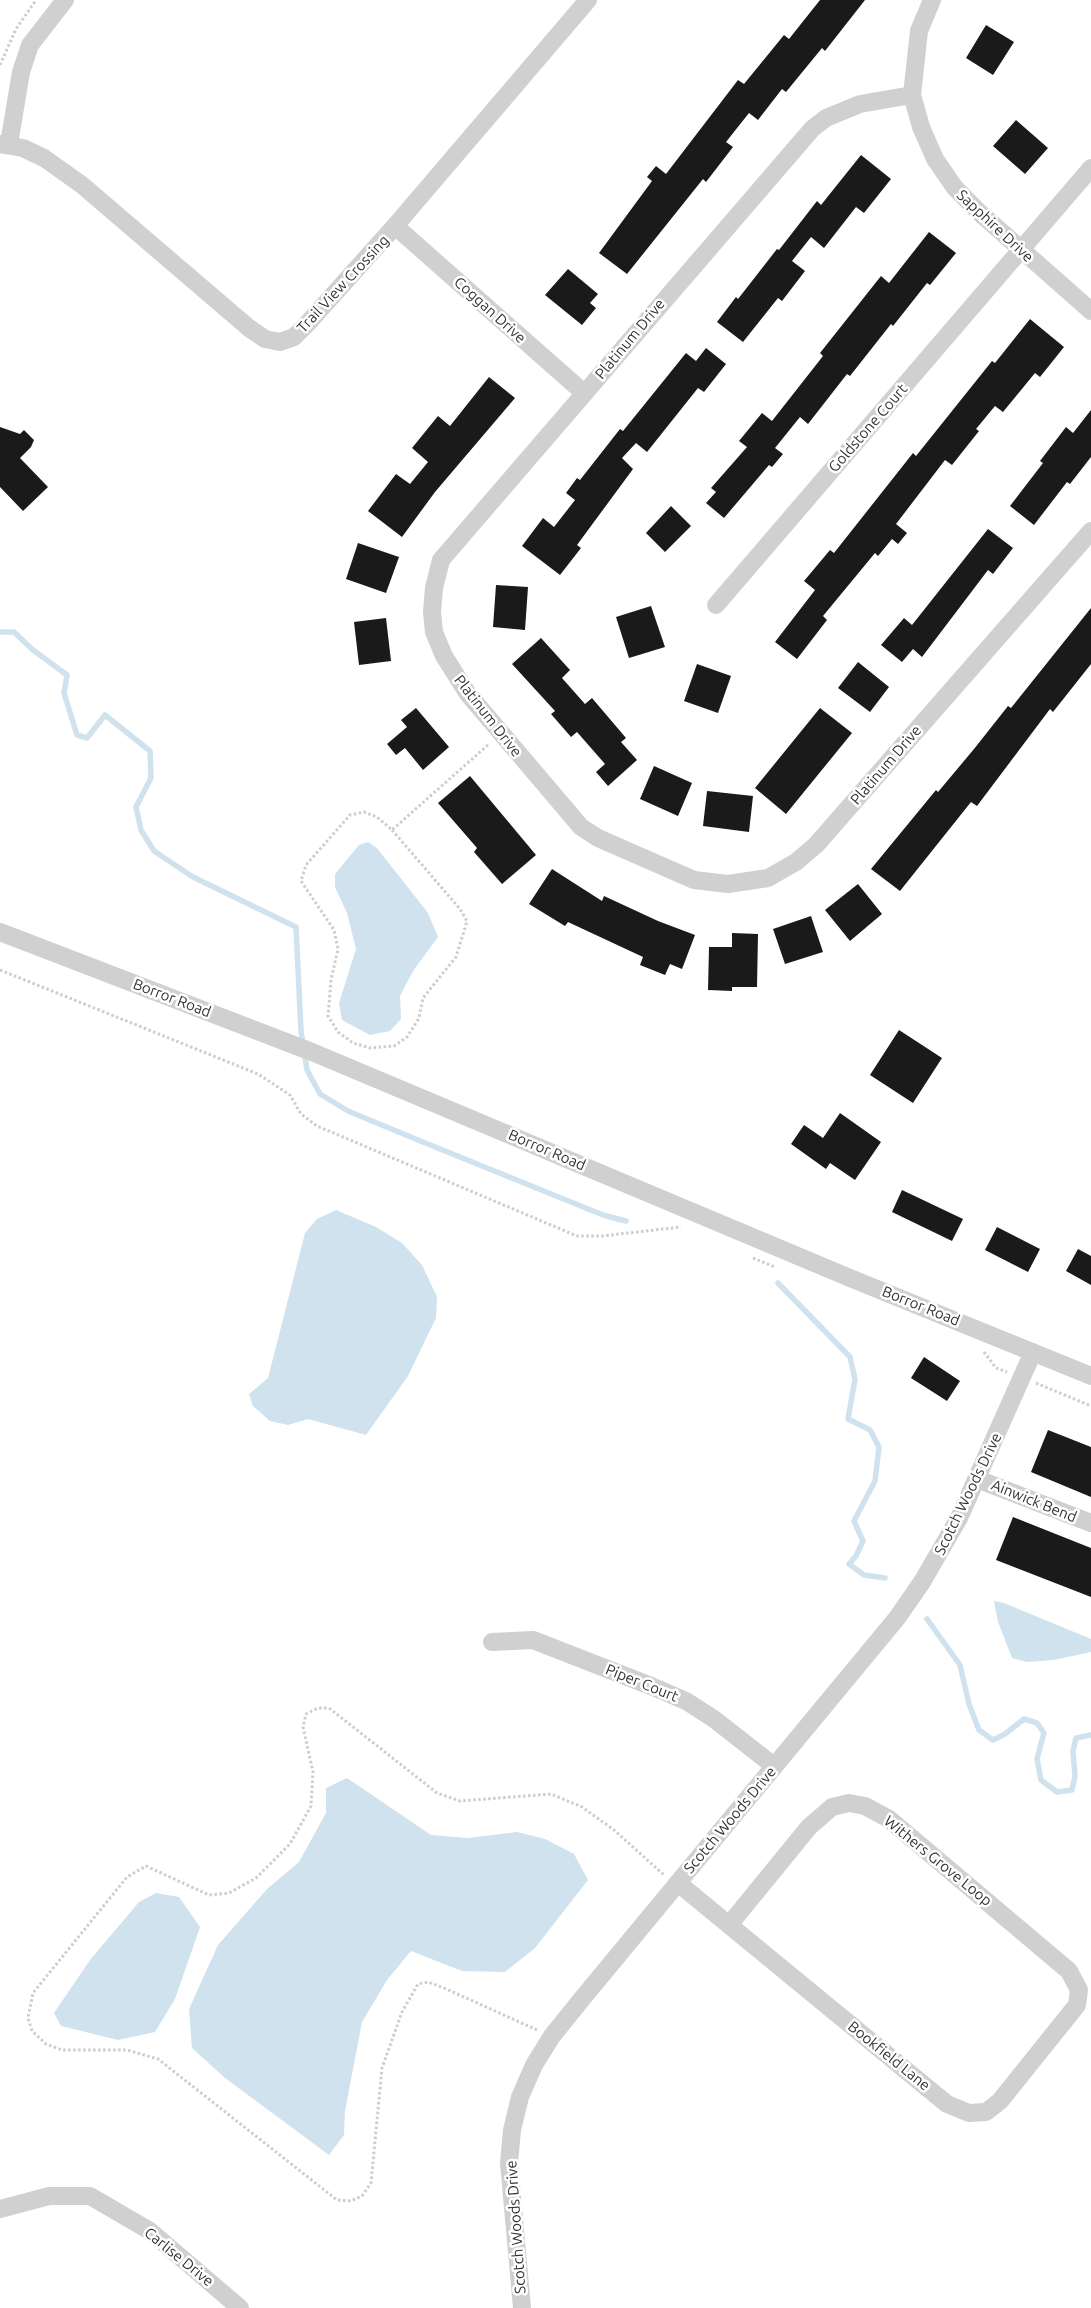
<!DOCTYPE html>
<html>
<head>
<meta charset="utf-8">
<style>
  body { margin:0 }
  canvas { display:block; background:#fff }
</style>
</head>
<body>
<canvas width="1091" height="2308"></canvas>
<script>
const g = document.querySelector('canvas').getContext('2d');
g.lineJoin = 'round';
function fill(path, color) {
  g.fillStyle = color;
  g.fill(path, 'evenodd');
}
function shape(rows) {
  const path = new Path2D();
  for (const r of rows) {
    path.moveTo(r[0], r[1]);
    for (let i = 2; i < r.length; i += 2) path.lineTo(r[i], r[i + 1]);
  }
  return path;
}
function strokePath(path, color, width, dash) {
  g.strokeStyle = color;
  g.lineWidth = width;
  g.lineCap = dash ? 'butt' : 'round';
  g.setLineDash(dash || []);
  g.stroke(path);
}
function write(font, color, halo, rows, align = 'center') {
  g.font = font + ' Ubuntu,sans-serif';
  g.lineWidth = 5;
  g.setLineDash([]);
  g.textBaseline = 'middle';
  g.strokeStyle = halo;
  g.fillStyle = color;
  for (const [text, x, y, turn = 0] of rows) {
    g.save();
    g.translate(x, y);
    g.rotate((+turn || 0) * Math.PI / 180);
    g.textAlign = isNaN(turn) ? turn : align;
    if (halo) g.strokeText(text, 0, 0);
    g.fillText(text, 0, 0);
    g.restore();
  }
}
const water = shape([
  [368,842,377,848,428,913,438,937,413,971,400,996,401,1019,390,1031,370,1035,342,1020,339,1003,356,949,347,913,335,887,335,874,359,845],
  [336,1210,376,1227,402,1243,422,1265,437,1297,436,1318,408,1376,366,1435,308,1419,288,1425,270,1421,253,1406,249,1394,268,1378,305,1233,317,1219],
  [994,1601,1004,1603,1091,1639,1091,1652,1054,1660,1027,1662,1012,1658,998,1622],
  [347,1778,431,1835,468,1838,517,1832,545,1839,574,1854,588,1880,535,1948,505,1972,462,1971,411,1951,387,1980,362,2022,345,2111,344,2135,329,2155,225,2078,192,2048,189,2009,218,1945,267,1889,299,1862,326,1813,326,1788],
  [156,1893,179,1897,200,1927,175,1999,155,2032,118,2040,61,2026,54,2013,90,1960,139,1902]
]);
const stream = shape([
  [0,632,14,632,33,650,67,675,64,693,77,735,87,738,105,715,150,751,151,778,136,807,141,830,154,851,193,877,296,927,301,1031,307,1070,320,1094,348,1111,418,1140,603,1215,626,1221],
  [778,1283,850,1357,855,1379,848,1419,870,1430,879,1447,875,1481,854,1521,863,1541,856,1556,849,1564,864,1575,885,1578],
  [927,1619,960,1665,969,1704,979,1730,993,1740,1005,1734,1024,1719,1037,1723,1044,1733,1037,1759,1041,1780,1057,1792,1072,1790,1075,1776,1073,1751,1076,1738,1091,1735]
]);
const building = shape([
  [820,0,865,0,825,51,822,48,786,92,782,89,758,120,749,113,726,142,733,147,706,182,703,179,627,274,599,253,652,181,647,177,656,166,666,174,738,80,744,84,784,35,789,39],
  [986,25,1014,42,993,75,966,58],
  [1016,120,1048,148,1025,174,993,146],
  [861,155,891,179,864,213,856,207,824,248,811,237,792,261,805,271,782,301,778,298,743,342,717,322,736,297,738,299,777,249,779,250,817,201,821,205],
  [929,232,956,253,930,285,927,283,893,326,891,324,850,376,847,374,808,424,800,417,775,448,783,454,772,467,769,465,724,518,706,503,716,492,711,488,747,447,739,441,762,413,772,421,823,356,820,353,881,276,889,283],
  [568,269,598,294,590,303,596,308,582,325,545,295],
  [1030,319,1064,347,1040,377,1035,373,1003,412,995,406,976,429,979,431,952,465,945,460,896,524,907,533,898,544,892,539,878,556,875,553,823,616,827,620,797,659,775,642,815,590,804,581,830,550,834,553,913,453,916,456,992,361,995,363],
  [706,348,726,364,704,392,698,388,647,452,636,443,622,458,633,469,577,545,581,548,560,575,522,546,543,518,554,527,575,500,566,493,577,478,580,480,620,429,623,431,686,353,696,361],
  [489,377,515,398,435,492,402,537,368,511,396,474,410,484,428,462,412,448,438,416,450,426],
  [1091,410,1091,457,1070,484,1067,482,1034,525,1010,506,1043,463,1040,461,1066,427,1073,433],
  [0,427,20,434,24,430,34,440,31,447,20,458,48,487,23,511,0,487],
  [671,506,691,526,665,552,646,533],
  [988,529,1013,548,993,574,988,570,922,657,913,649,902,662,881,645,904,618,912,625],
  [358,543,399,557,386,593,346,579],
  [496,585,528,587,525,630,493,627],
  [651,606,665,647,629,658,616,617],
  [1091,608,1091,664,1053,712,1050,709,977,806,971,802,900,891,871,869,936,790,938,792,974,749,1008,706,1011,708],
  [386,618,391,661,359,665,354,622],
  [541,638,570,670,562,678,585,704,592,698,626,738,621,742,637,760,608,786,596,772,605,764,577,732,571,737,551,714,555,711,512,664],
  [858,662,889,687,870,712,838,688],
  [697,664,731,676,718,713,684,701],
  [416,708,449,747,423,770,405,748,396,755,387,744,407,727,401,720],
  [820,708,852,733,786,814,755,788],
  [654,766,692,783,678,816,640,799],
  [470,776,536,855,502,884,474,852,477,848,438,803],
  [707,791,753,796,749,832,703,826],
  [552,869,602,901,604,896,658,921,695,935,682,969,670,964,665,975,640,965,643,957,568,922,565,926,529,904],
  [858,884,882,914,850,941,825,910],
  [811,916,823,952,785,964,773,929],
  [732,933,758,934,757,987,732,987,732,991,708,990,709,947,732,947],
  [899,1030,942,1058,913,1103,870,1075],
  [840,1113,881,1142,855,1180,830,1163,826,1169,791,1144,804,1125,823,1138],
  [902,1190,963,1219,952,1241,892,1212],
  [997,1227,1040,1249,1028,1272,985,1250],
  [1078,1249,1091,1256,1091,1285,1066,1271],
  [924,1357,960,1381,947,1401,911,1378],
  [1048,1430,1091,1447,1091,1497,1031,1472],
  [1013,1517,1091,1548,1091,1597,996,1560]
]);
const path = shape([
  [0,65,16,29,36,0],
  [392,830,460,909,467,921,456,957,423,998,419,1018,407,1037,394,1046,370,1048,353,1043,338,1032,328,1016,331,980,338,949,334,930,301,881,306,865,350,815,364,812,377,817,392,830,489,744],
  [0,970,258,1074,290,1095,301,1114,317,1126,577,1236,602,1236,681,1227],
  [753,1258,775,1267],
  [984,1352,996,1368,1007,1372],
  [1036,1383,1091,1406],
  [537,2030,444,1988,428,1982,418,1984,402,2012,382,2068,371,2183,362,2196,351,2201,337,2200,158,2059,127,2050,62,2050,46,2044,32,2031,28,2018,33,1993,127,1877,146,1866,209,1895,229,1893,256,1878,290,1844,311,1806,313,1772,303,1727,306,1714,318,1708,329,1708,437,1793,460,1801,551,1794,582,1807,614,1830,664,1875]
]);
const minor = shape([
  [932,0,919,31,912,95,921,127,935,159,955,188,980,213,1091,311],
  [912,95,860,104,826,118,812,129,441,560,434,588,432,612,434,632,444,656,468,694,581,827,598,838,694,880,728,884,768,878,796,862,816,845,1091,531],
  [0,144,23,148,44,158,82,185,249,328,265,339,280,342,294,337,307,324,395,226,588,0],
  [9,144,21,72,30,45,65,0],
  [395,226,584,393],
  [716,605,1091,168],
  [0,932,312,1052,850,1278,1091,1376],
  [977,1479,1091,1523],
  [492,1642,533,1640,651,1686,686,1701,714,1719,774,1766],
  [678,1883,729,1925,947,2104,969,2113,986,2112,1000,2101,1077,2005,1079,1990,1069,1971,889,1819,865,1806,849,1803,832,1807,809,1827,729,1925],
  [0,2209,49,2196,90,2196,150,2231,240,2308],
  [522,2308,509,2163,512,2130,520,2097,534,2065,552,2036,581,2000,897,1618,922,1582,959,1518,1033,1352]
]);
const streetNames = [
  ["Sapphire Drive",995,226,43],
  ["Trail View Crossing",343,284,-47],
  ["Coggan Drive",490,310,42],
  ["Platinum Drive",630,339,-50],
  ["Goldstone Court",868,428,-49],
  ["Platinum Drive",488,716,52],
  ["Platinum Drive",886,765,-49],
  ["Borror Road",172,998,21],
  ["Borror Road",547,1150,23],
  ["Borror Road",921,1306,22],
  ["Scotch Woods Drive",968,1494,-64],
  ["Ainwick Bend",1034,1501,22],
  ["Piper Court",642,1683,22],
  ["Scotch Woods Drive",730,1820,-50],
  ["Withers Grove Loop",938,1861,39],
  ["Bookfield Lane",889,2056,39],
  ["Scotch Woods Drive",516,2227,-94],
  ["Carlise Drive",179,2257,39]
];
fill(water, '#cfe2ee');
strokePath(stream, '#cfe2ee', 5.5);
fill(building, '#1a1a1a');
strokePath(path, '#cdcdcd', 3, [2.5, 2.5]);
strokePath(minor, '#d0d0d0', 18);
write('15px', '#333', '#fff', streetNames);
</script>
</body>
</html>
